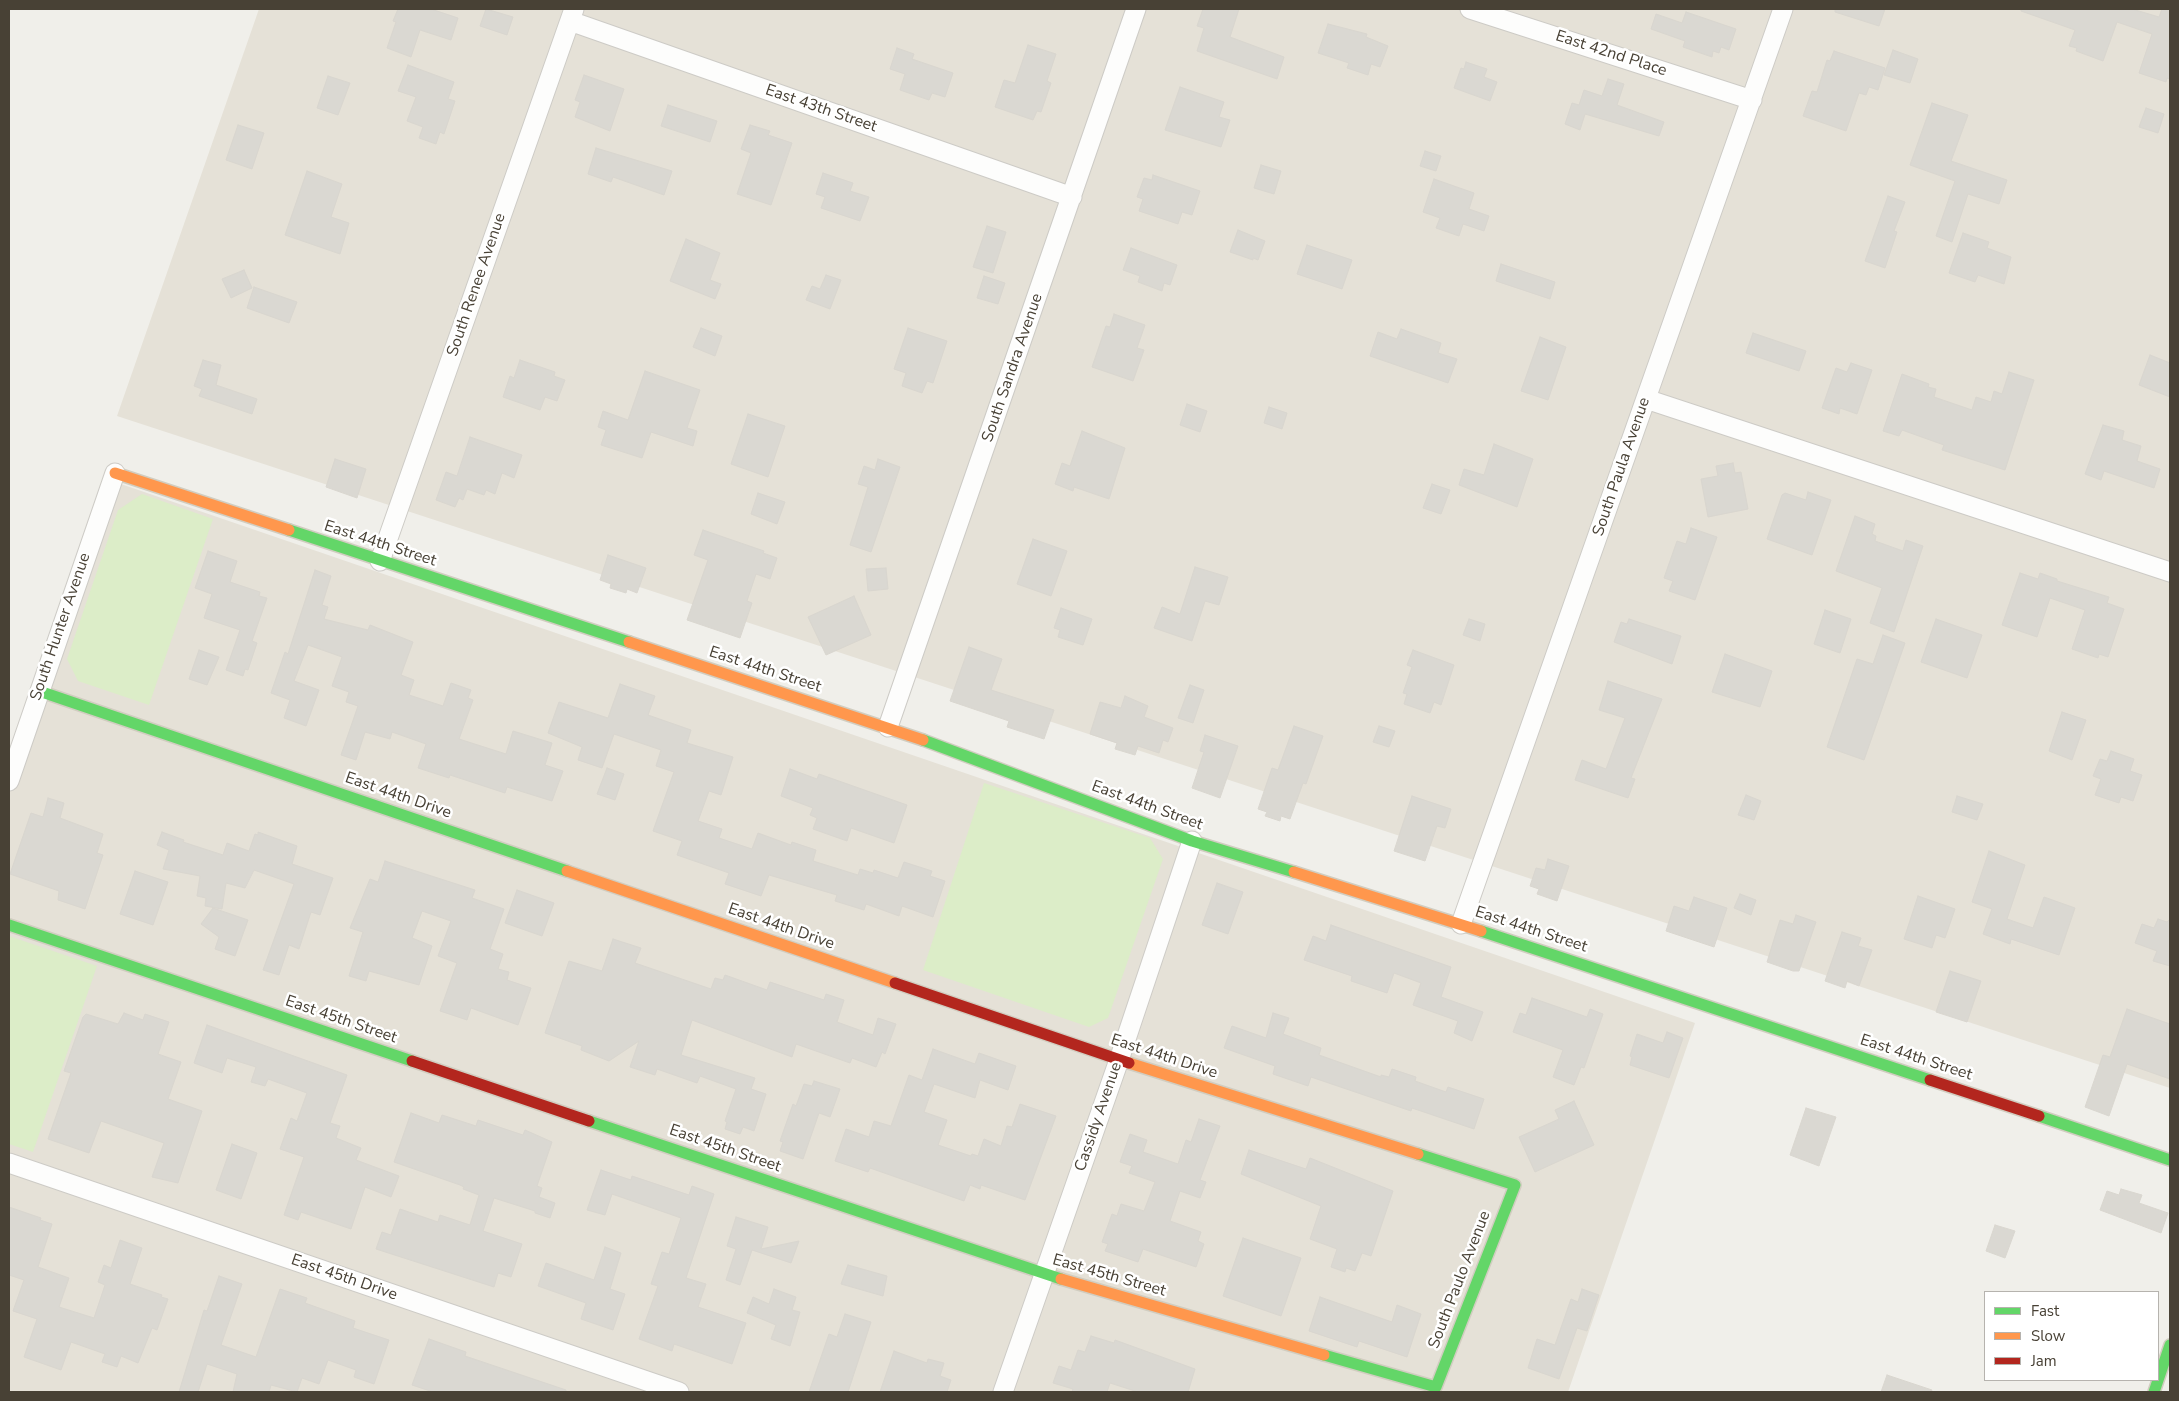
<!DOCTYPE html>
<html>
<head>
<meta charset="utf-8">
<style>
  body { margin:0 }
  #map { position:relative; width:2179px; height:1401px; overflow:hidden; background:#f0efea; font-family:"Nunito Sans",sans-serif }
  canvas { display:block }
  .frame { position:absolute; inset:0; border:10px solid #484135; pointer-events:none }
  .legend { position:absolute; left:1984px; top:1291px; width:175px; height:90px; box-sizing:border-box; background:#fff; border:1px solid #b6b3ae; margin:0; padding:6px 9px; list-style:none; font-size:15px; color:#484135 }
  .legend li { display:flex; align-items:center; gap:10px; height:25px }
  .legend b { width:25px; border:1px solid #b6b3ae }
</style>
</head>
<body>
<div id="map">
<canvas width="2179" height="1401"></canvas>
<div class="frame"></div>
<ul class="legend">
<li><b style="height:6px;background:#63d668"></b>Fast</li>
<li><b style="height:6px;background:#ff974d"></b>Slow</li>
<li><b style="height:6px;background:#b3261e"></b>Jam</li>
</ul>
</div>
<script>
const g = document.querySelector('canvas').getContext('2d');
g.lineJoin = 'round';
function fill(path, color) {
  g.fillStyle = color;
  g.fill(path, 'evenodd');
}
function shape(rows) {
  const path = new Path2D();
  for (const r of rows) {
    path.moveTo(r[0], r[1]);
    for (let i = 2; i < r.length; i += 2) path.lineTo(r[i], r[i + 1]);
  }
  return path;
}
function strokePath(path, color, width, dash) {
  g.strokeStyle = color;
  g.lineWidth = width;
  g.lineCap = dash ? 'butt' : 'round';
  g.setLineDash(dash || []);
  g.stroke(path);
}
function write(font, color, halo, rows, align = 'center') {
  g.font = font + ' "Nunito Sans",sans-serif';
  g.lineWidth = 5;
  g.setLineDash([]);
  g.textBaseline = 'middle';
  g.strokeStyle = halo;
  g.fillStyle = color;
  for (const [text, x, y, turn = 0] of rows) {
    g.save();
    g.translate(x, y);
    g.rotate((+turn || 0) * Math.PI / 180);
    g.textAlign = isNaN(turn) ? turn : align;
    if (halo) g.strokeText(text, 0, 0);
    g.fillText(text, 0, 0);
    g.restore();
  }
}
const residential = shape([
  [259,9,2170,9,2170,1088,117,416],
  [112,481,1695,1023,1568,1392,9,1392,9,782]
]);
const green = shape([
  [142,494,213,519,149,705,78,681,67,659,118,510],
  [984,783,1150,838,1163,859,1108,1018,1089,1027,923,970],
  [9,936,97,966,33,1152,9,1144]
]);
const building = shape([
  [398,9,431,9,458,18,451,40,420,30,411,57,387,48,396,22,393,21,398,9],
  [486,9,513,17,507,35,480,26,486,9],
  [1203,9,1239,9,1230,37,1284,57,1277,79,1197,51,1204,28,1197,26,1203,9],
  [1835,9,1885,9,1879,26,1835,12,1835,9],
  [2021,9,2132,9,2159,17,2162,9,2170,9,2170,79,2167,78,2166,82,2139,73,2152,34,2117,22,2103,61,2076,51,2077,48,2069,46,2075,30,2021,11,2021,9],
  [1686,12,1736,29,1729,50,1721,47,1719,53,1713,51,1712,57,1683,47,1685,41,1651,29,1656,14,1682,23,1686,12],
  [1328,24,1367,34,1366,37,1388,46,1380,67,1371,64,1368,75,1347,68,1349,63,1318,53,1328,24],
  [1028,45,1056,54,1047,81,1051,83,1041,112,1037,111,1033,120,995,107,1004,80,1015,83,1028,45],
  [897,48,914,54,912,59,953,73,945,97,932,93,929,100,900,90,905,74,890,69,897,48],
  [1893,50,1918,59,1910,83,1884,75,1893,50],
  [1834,51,1885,68,1878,90,1869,87,1866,95,1859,93,1846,131,1803,116,1812,91,1817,92,1827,60,1830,61,1834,51],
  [1466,62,1487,69,1484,77,1497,82,1490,101,1454,88,1461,68,1464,69,1466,62],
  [408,65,454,82,448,99,455,101,444,134,440,132,436,144,419,138,423,127,407,121,416,97,398,91,408,65],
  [584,75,624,89,610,131,575,117,580,102,575,100,584,75],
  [328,76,350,83,338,115,317,108,328,76],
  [1608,79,1624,84,1617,105,1664,122,1659,136,1585,114,1580,130,1565,124,1572,103,1579,105,1584,90,1602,96,1608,79],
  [1180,87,1224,102,1219,117,1230,120,1221,147,1165,130,1180,87],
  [1932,103,1968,115,1951,161,2007,180,1999,204,1968,194,1952,242,1936,236,1955,181,1910,165,1932,103],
  [668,105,717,121,710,142,661,126,668,105],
  [2146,108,2164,114,2158,133,2139,127,2146,108],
  [238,125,264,133,252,169,226,160,238,125],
  [750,125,770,131,768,135,792,143,771,205,737,194,751,153,741,149,750,125],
  [596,148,672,171,664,195,613,177,611,182,588,174,596,148],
  [1425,151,1441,156,1436,171,1420,166,1425,151],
  [1261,165,1281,171,1274,194,1254,188,1261,165],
  [307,171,342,184,331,217,349,223,340,254,285,235,307,171],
  [823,173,853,183,850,191,869,197,860,221,821,208,825,197,816,194,823,173],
  [1153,175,1200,191,1192,215,1182,212,1178,224,1139,211,1143,199,1137,197,1144,178,1152,180,1153,175],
  [1434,179,1474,193,1469,209,1489,216,1484,231,1463,224,1459,236,1436,228,1440,218,1423,212,1434,179],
  [1888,196,1905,202,1894,231,1897,232,1885,268,1865,261,1888,196],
  [987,226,1006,232,993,273,973,267,987,226],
  [1238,230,1265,241,1258,260,1253,258,1253,260,1230,252,1238,230],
  [1963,233,1989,242,1987,248,2011,257,2004,284,1978,275,1975,282,1949,273,1963,233],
  [686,239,720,253,710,280,721,284,715,299,670,281,686,239],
  [1307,245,1352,260,1342,289,1297,274,1307,245],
  [1131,248,1177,265,1170,285,1164,283,1162,291,1138,282,1140,276,1123,270,1131,248],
  [1501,264,1555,282,1550,299,1496,281,1501,264],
  [244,270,252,288,231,298,222,279,244,270],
  [826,275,841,280,830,309,806,300,812,286,820,289,826,275],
  [984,276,1005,283,998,304,977,298,984,276],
  [254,287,297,302,289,323,247,308,254,287],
  [1114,314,1145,325,1137,348,1144,350,1133,381,1092,367,1106,326,1110,327,1114,314],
  [701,328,722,336,715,356,693,347,701,328],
  [908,328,947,341,933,383,927,381,922,393,902,386,906,373,894,369,908,328],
  [1401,329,1441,343,1438,353,1457,359,1448,383,1370,356,1378,332,1397,339,1401,329],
  [1753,333,1806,351,1799,371,1746,353,1753,333],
  [1540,337,1566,347,1548,400,1521,391,1540,337],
  [2150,355,2170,363,2170,397,2139,385,2150,355],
  [203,360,221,365,216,385,257,399,252,414,199,396,202,389,194,386,203,360],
  [520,360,555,372,554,376,565,380,557,401,545,397,540,410,503,397,510,376,514,378,520,360],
  [1851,363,1872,370,1857,414,1840,408,1839,414,1822,408,1836,368,1847,372,1851,363],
  [645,371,700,390,687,428,697,431,693,446,651,432,642,458,601,445,606,430,598,427,603,411,628,420,645,371],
  [2009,372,2034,380,2005,470,1942,450,1944,445,1902,430,1899,436,1883,431,1902,374,1929,384,1928,387,1936,389,1934,397,1972,410,1976,397,1991,402,1994,391,2002,394,2009,372],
  [1187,404,1207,411,1200,432,1180,425,1187,404],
  [1269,407,1287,413,1282,429,1264,423,1269,407],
  [748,414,785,426,768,477,731,464,748,414],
  [2103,425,2124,431,2122,440,2141,446,2137,461,2160,469,2154,488,2104,471,2101,480,2085,474,2103,425],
  [1082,431,1125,448,1109,499,1074,487,1073,491,1055,484,1062,463,1070,466,1082,431],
  [470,437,522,455,514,478,502,473,495,494,486,490,484,495,467,489,463,500,459,498,455,507,436,500,446,472,457,476,470,437],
  [1494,444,1533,459,1517,507,1459,485,1464,469,1484,475,1494,444],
  [335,459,366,469,357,498,326,487,335,459],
  [878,459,900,467,871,552,850,545,868,487,858,484,864,466,875,470,878,459],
  [1733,463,1735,473,1741,472,1748,509,1708,517,1701,479,1718,476,1716,466,1733,463],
  [1432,484,1450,490,1441,514,1423,508,1432,484],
  [1808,492,1831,500,1812,555,1767,539,1782,495,1785,493,1806,500,1808,492],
  [758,493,785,502,777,524,751,514,758,493],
  [1855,516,1875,524,1872,534,1876,536,1875,541,1903,551,1906,540,1923,546,1894,632,1870,623,1882,588,1836,571,1855,516],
  [1691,528,1717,537,1695,600,1669,591,1673,581,1664,578,1677,541,1686,544,1691,528],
  [703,530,764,551,763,553,777,558,770,579,756,574,747,601,752,603,740,638,687,620,708,560,694,555,703,530],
  [1033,539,1067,551,1051,596,1017,584,1033,539],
  [208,551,237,561,230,582,260,592,259,596,267,598,252,641,257,643,248,670,245,669,243,676,226,670,240,630,204,618,212,594,195,588,208,551],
  [608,555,646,568,637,593,627,589,626,593,610,588,611,584,600,580,608,555],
  [1195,567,1228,577,1219,605,1205,601,1192,641,1154,628,1162,607,1180,614,1195,567],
  [886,568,888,589,868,591,866,569,886,568],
  [315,570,331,576,322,605,328,607,324,619,368,630,370,625,413,642,401,675,414,680,409,695,443,706,451,683,471,690,468,698,473,700,459,739,506,754,513,731,552,743,545,765,563,771,552,801,507,787,505,793,450,775,449,778,418,768,426,744,392,732,390,739,365,732,356,760,341,755,358,706,346,702,349,692,332,686,342,657,308,645,294,681,319,690,306,726,284,718,290,700,271,693,285,652,288,654,315,570],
  [2020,573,2038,579,2040,573,2057,579,2057,581,2109,597,2107,603,2124,609,2108,657,2099,654,2098,658,2072,649,2085,610,2050,598,2037,637,2002,625,2020,573],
  [854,596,871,635,826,655,808,617,854,596],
  [1061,608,1092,619,1083,645,1058,637,1060,630,1054,628,1061,608],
  [1825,610,1851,619,1840,653,1814,644,1825,610],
  [1469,619,1485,624,1480,641,1463,635,1469,619],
  [1629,619,1681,636,1672,664,1614,642,1621,622,1627,624,1629,619],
  [1936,619,1982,635,1967,678,1921,662,1936,619],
  [1883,635,1905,643,1864,760,1827,747,1857,659,1873,664,1883,635],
  [969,647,1002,659,991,690,1054,710,1044,739,1007,727,1009,721,950,701,969,647],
  [199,650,219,657,207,685,189,679,199,650],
  [1413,650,1454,665,1441,705,1434,702,1430,713,1404,704,1407,694,1403,693,1412,667,1407,665,1413,650],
  [1725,654,1772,671,1760,707,1712,692,1725,654],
  [1608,681,1662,699,1631,778,1635,779,1628,798,1575,780,1582,760,1606,769,1625,718,1599,710,1608,681],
  [620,684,655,696,648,715,691,730,687,743,733,757,721,795,709,791,698,821,722,829,719,838,752,849,758,833,791,845,792,842,816,850,813,861,858,875,860,869,873,873,874,870,898,878,904,862,932,871,930,876,945,881,933,917,902,906,899,916,866,904,864,910,835,901,837,895,769,875,761,896,725,884,729,873,677,855,682,841,653,831,674,772,656,766,661,750,614,734,602,768,578,760,582,747,548,733,559,702,608,718,620,684],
  [1190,685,1204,690,1193,723,1178,718,1190,685],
  [1125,696,1148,706,1144,717,1173,728,1168,742,1163,740,1159,753,1138,746,1135,755,1115,749,1117,743,1090,734,1100,702,1121,708,1125,696],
  [2062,712,2086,720,2072,760,2049,751,2062,712],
  [1294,726,1323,736,1306,784,1303,783,1290,819,1281,816,1280,821,1265,816,1267,812,1258,809,1272,768,1278,770,1294,726],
  [1379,726,1395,731,1389,747,1373,742,1379,726],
  [1205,735,1238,746,1220,798,1192,788,1204,752,1200,751,1205,735],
  [2111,751,2134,759,2130,771,2142,775,2133,801,2121,797,2119,803,2095,795,2101,779,2093,776,2100,759,2107,761,2111,751],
  [607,768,624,774,615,800,597,794,607,768],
  [790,769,817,779,819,774,907,805,894,843,851,828,847,841,813,829,817,818,810,815,813,808,781,796,790,769],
  [1746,795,1761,801,1754,820,1738,815,1746,795],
  [1412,796,1451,809,1445,828,1437,826,1425,861,1394,851,1412,796],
  [1957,796,1983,804,1977,820,1952,812,1957,796],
  [48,798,64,803,60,818,103,834,97,853,103,855,85,909,58,900,59,891,10,874,31,813,43,817,48,798],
  [162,832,184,840,183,842,223,855,227,843,249,851,255,834,258,835,258,832,297,846,292,864,333,878,320,915,311,912,299,949,289,945,279,975,263,970,294,884,254,870,245,888,226,883,222,909,205,906,206,898,197,896,200,876,163,869,169,850,157,845,162,832],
  [1989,851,2025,865,2007,919,2033,928,2044,897,2075,908,2059,955,2011,939,2010,944,1983,934,1992,909,1972,902,1989,851],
  [1548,859,1569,866,1557,901,1537,894,1539,889,1530,886,1536,868,1545,870,1548,859],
  [385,861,475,890,472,898,504,909,490,949,503,954,498,969,509,972,507,980,531,988,518,1025,471,1008,467,1020,440,1011,457,963,438,956,451,921,422,911,412,938,432,946,419,985,369,971,366,981,349,976,363,932,350,928,370,879,378,882,385,861],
  [135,871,168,882,153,925,120,914,135,871],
  [1217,883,1243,892,1228,934,1202,925,1217,883],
  [517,890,554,903,542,936,505,923,517,890],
  [1740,894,1756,900,1751,915,1734,908,1740,894],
  [1918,896,1955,909,1945,938,1936,935,1932,948,1904,939,1918,896],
  [1694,897,1727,908,1714,947,1666,931,1674,906,1689,911,1694,897],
  [213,908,248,920,235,956,215,949,219,937,201,924,213,908],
  [1796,915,1816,922,1799,971,1793,971,1767,962,1780,920,1793,924,1796,915],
  [2158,919,2167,922,2170,919,2170,966,2153,961,2157,951,2135,943,2142,924,2154,928,2158,919],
  [1331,925,1451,967,1441,997,1483,1012,1472,1041,1454,1033,1458,1021,1413,1005,1421,983,1394,973,1387,993,1351,981,1352,976,1304,960,1313,936,1326,941,1331,925],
  [1842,932,1861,938,1858,946,1872,950,1859,986,1847,981,1845,988,1825,981,1842,932],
  [613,939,641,948,635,963,711,989,715,978,723,980,725,975,767,990,770,982,824,1000,826,994,844,1000,837,1022,873,1035,878,1018,896,1024,885,1054,882,1052,876,1067,852,1058,850,1063,796,1044,792,1057,692,1020,681,1055,755,1078,751,1089,766,1094,754,1131,743,1127,740,1134,725,1129,727,1122,725,1121,736,1089,700,1076,697,1083,657,1069,655,1075,630,1067,639,1041,609,1061,581,1050,582,1046,545,1033,569,961,602,971,613,939],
  [1950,971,1981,981,1967,1022,1936,1012,1950,971],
  [1532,998,1587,1017,1590,1009,1603,1014,1584,1068,1581,1067,1574,1085,1553,1077,1563,1050,1513,1032,1520,1013,1526,1015,1532,998],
  [2127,1009,2170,1024,2170,1079,2127,1064,2109,1116,2085,1107,2103,1055,2110,1057,2127,1009],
  [124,1013,143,1020,145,1014,169,1022,158,1054,181,1062,168,1099,202,1111,178,1183,152,1177,164,1143,101,1121,89,1153,48,1139,71,1073,64,1071,83,1017,86,1014,118,1024,124,1013],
  [1273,1013,1289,1018,1283,1034,1321,1048,1319,1055,1381,1077,1381,1075,1389,1077,1392,1069,1416,1077,1415,1081,1446,1092,1448,1087,1484,1099,1474,1129,1412,1108,1411,1111,1311,1077,1308,1086,1273,1074,1275,1066,1224,1048,1232,1026,1266,1038,1273,1013],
  [207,1025,347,1075,330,1123,340,1126,336,1138,361,1148,356,1160,399,1176,391,1197,365,1187,351,1229,301,1212,298,1220,284,1215,304,1157,280,1149,291,1118,297,1121,307,1093,268,1079,265,1086,251,1082,256,1067,227,1058,222,1073,194,1063,207,1025],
  [1667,1032,1683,1038,1669,1078,1630,1065,1632,1057,1630,1056,1637,1034,1663,1043,1667,1032],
  [933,1049,975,1064,979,1053,1016,1066,1008,1090,980,1080,975,1098,934,1084,924,1112,947,1120,938,1145,971,1156,972,1154,978,1156,984,1139,1001,1146,1007,1126,1012,1127,1020,1104,1056,1116,1025,1200,981,1185,980,1189,970,1185,964,1201,870,1168,868,1172,835,1161,846,1129,869,1137,874,1121,891,1126,909,1075,922,1080,933,1049],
  [814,1081,840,1089,830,1117,819,1113,803,1159,780,1151,783,1142,780,1141,793,1104,796,1106,804,1084,812,1086,814,1081],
  [1574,1101,1594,1145,1535,1172,1519,1137,1559,1119,1555,1110,1574,1101],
  [1806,1108,1836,1117,1819,1166,1790,1155,1806,1108],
  [411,1113,439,1123,442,1115,476,1126,478,1120,523,1135,525,1130,552,1142,537,1186,542,1188,539,1197,555,1203,550,1218,535,1213,535,1211,494,1198,483,1231,522,1244,511,1277,498,1273,494,1287,376,1249,382,1232,391,1235,400,1209,438,1222,440,1215,470,1225,479,1195,463,1189,464,1187,460,1185,394,1162,411,1113],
  [1199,1119,1220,1126,1200,1180,1206,1182,1200,1198,1180,1191,1170,1221,1201,1232,1198,1241,1204,1244,1196,1267,1143,1249,1138,1262,1105,1251,1108,1244,1102,1242,1112,1214,1117,1216,1121,1204,1144,1211,1155,1182,1129,1173,1132,1166,1120,1162,1130,1134,1147,1140,1143,1152,1178,1164,1186,1140,1191,1142,1199,1119],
  [232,1144,257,1153,241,1199,216,1190,232,1144],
  [1249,1150,1306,1169,1310,1158,1393,1191,1371,1256,1362,1253,1355,1271,1346,1268,1345,1272,1331,1267,1337,1249,1310,1239,1321,1206,1241,1174,1249,1150],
  [601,1170,631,1180,632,1176,689,1195,692,1186,714,1194,686,1278,706,1284,698,1307,746,1323,732,1364,674,1344,672,1351,639,1339,658,1286,651,1284,662,1252,669,1254,681,1218,612,1194,605,1215,587,1210,601,1170],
  [2121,1189,2142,1195,2139,1203,2168,1213,2161,1233,2100,1210,2107,1191,2119,1195,2121,1189],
  [9,1207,41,1218,40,1220,52,1224,38,1267,69,1278,59,1307,94,1318,105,1285,98,1282,104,1265,111,1268,120,1240,142,1248,130,1284,162,1295,161,1297,168,1299,157,1330,152,1328,138,1363,121,1356,117,1367,102,1362,105,1354,71,1342,61,1370,24,1357,37,1319,13,1311,24,1280,9,1275,9,1207],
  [736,1217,768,1227,761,1249,799,1241,791,1263,752,1250,740,1285,726,1280,736,1249,727,1246,736,1217],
  [1995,1225,2015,1231,2005,1258,1986,1251,1995,1225],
  [1243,1238,1301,1258,1281,1316,1223,1296,1243,1238],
  [605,1247,621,1253,610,1289,625,1294,613,1330,581,1319,586,1303,538,1286,546,1263,594,1280,605,1247],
  [848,1265,887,1276,883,1296,841,1284,848,1265],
  [219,1276,242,1284,221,1345,256,1357,280,1289,307,1298,305,1303,355,1321,353,1328,389,1340,374,1384,354,1377,356,1370,328,1360,319,1384,302,1378,297,1392,271,1385,269,1392,233,1392,237,1374,207,1364,198,1392,179,1392,204,1310,207,1311,219,1276],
  [774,1289,796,1297,792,1310,800,1312,790,1346,771,1339,776,1325,747,1313,753,1297,769,1304,774,1289],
  [1582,1289,1599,1295,1587,1331,1577,1328,1559,1379,1528,1368,1537,1339,1555,1345,1571,1299,1578,1302,1582,1289],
  [1320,1297,1392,1322,1397,1305,1421,1314,1407,1357,1359,1341,1357,1347,1309,1331,1320,1297],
  [845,1314,871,1322,848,1392,809,1392,829,1334,837,1337,845,1314],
  [1091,1336,1114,1343,1115,1340,1195,1369,1188,1392,1138,1392,1110,1383,1107,1392,1072,1392,1073,1389,1053,1383,1059,1366,1071,1370,1078,1350,1085,1352,1091,1336],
  [429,1339,466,1352,465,1356,566,1390,566,1392,433,1392,412,1385,429,1339],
  [894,1351,927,1363,928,1359,944,1363,940,1376,951,1380,947,1392,880,1392,894,1351],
  [1887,1375,1932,1390,1931,1392,1881,1392,1887,1375]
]);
const street = shape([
  [1470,9,1752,100],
  [570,21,1072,197],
  [1646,399,2170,572],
  [380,561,574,9],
  [888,727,1136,9],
  [9,781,115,473],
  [1461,924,1783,9],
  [9,1163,679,1392],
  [1003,1392,1119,1060,1192,841]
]);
const fast = shape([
  [289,530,629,642],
  [39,691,567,871],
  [923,740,1192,841,1294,872],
  [9,925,412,1061],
  [1481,931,1930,1080],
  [2039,1116,2170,1160],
  [589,1121,1061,1279],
  [1324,1355,1436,1387,1515,1185,1418,1154],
  [2154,1392,2170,1345]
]);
const slow = shape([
  [115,473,289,530],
  [629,642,923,740],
  [567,871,895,983],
  [1294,872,1481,931],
  [1129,1063,1418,1154],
  [1061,1279,1324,1355]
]);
const jam = shape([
  [895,983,1129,1063],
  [412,1061,589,1121],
  [1930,1080,2039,1116]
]);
const streetNames = [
  ["East 42nd Place",1611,54,18],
  ["East 43th Street",821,109,19],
  ["South Renee Avenue",477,285,-71],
  ["South Sandra Avenue",1013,368,-71],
  ["South Paula Avenue",1622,467,-71],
  ["East 44th Street",380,544,18],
  ["South Hunter Avenue",61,627,-71],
  ["East 44th Street",765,670,18],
  ["East 44th Drive",398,796,19],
  ["East 44th Street",1147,806,20],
  ["East 44th Drive",781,927,19],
  ["East 44th Street",1531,930,18],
  ["East 45th Street",341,1020,19],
  ["East 44th Drive",1164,1057,18],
  ["East 44th Street",1916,1058,18],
  ["Cassidy Avenue",1099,1117,-71],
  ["East 45th Street",725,1149,19],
  ["East 45th Street",1109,1276,16],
  ["East 45th Drive",344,1278,19],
  ["South Paulo Avenue",1460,1280,-69]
];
fill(residential, '#e5e1d7');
fill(green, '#dcedc8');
fill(building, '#dad8d2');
strokePath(building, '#d9d6cf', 1);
strokePath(street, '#cdcbc6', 21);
strokePath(fast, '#d1cdc0', 14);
strokePath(slow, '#d1cdc0', 14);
strokePath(jam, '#d1cdc0', 14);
strokePath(street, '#fdfdfc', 19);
strokePath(fast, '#63d668', 11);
strokePath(slow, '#ff974d', 11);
strokePath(jam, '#b3261e', 11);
write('16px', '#484135', '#fff', streetNames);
</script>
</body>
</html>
